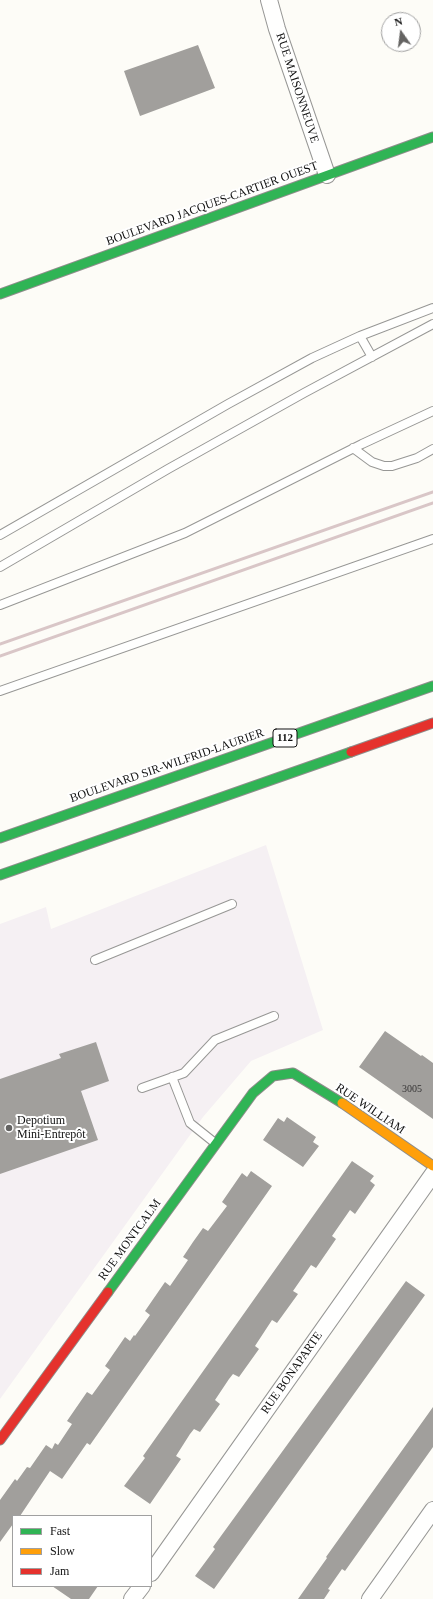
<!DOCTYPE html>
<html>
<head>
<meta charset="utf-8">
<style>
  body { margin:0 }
  #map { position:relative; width:433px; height:1599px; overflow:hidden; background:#fdfcf7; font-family:"Times New Roman",serif }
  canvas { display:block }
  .legend { position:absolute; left:12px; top:1515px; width:140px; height:72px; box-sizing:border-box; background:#fff; border:1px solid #a0a0a0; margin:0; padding:5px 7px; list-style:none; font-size:12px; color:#111 }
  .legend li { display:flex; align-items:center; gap:8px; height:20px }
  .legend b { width:20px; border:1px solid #a0a0a0 }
  .north { position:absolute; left:381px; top:12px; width:40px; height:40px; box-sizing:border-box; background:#fff; border:1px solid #a0a0a0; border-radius:50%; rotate:346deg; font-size:11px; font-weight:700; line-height:16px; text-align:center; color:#111 }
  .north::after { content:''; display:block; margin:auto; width:14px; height:18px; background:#646362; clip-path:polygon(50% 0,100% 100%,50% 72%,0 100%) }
</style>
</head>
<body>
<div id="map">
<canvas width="433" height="1599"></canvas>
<ul class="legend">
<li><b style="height:5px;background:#30b455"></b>Fast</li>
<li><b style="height:5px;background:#ff9f0a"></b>Slow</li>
<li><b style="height:5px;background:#e5322d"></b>Jam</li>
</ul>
<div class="north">N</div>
</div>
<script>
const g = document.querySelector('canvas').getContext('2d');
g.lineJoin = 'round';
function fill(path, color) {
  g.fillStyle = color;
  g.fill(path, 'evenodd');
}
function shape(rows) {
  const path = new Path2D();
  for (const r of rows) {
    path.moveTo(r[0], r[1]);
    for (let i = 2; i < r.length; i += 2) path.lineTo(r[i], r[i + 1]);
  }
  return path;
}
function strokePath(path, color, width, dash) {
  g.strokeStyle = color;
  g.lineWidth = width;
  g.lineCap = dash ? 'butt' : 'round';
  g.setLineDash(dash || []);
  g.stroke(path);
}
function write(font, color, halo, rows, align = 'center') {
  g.font = font + ' "Times New Roman",serif';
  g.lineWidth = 4;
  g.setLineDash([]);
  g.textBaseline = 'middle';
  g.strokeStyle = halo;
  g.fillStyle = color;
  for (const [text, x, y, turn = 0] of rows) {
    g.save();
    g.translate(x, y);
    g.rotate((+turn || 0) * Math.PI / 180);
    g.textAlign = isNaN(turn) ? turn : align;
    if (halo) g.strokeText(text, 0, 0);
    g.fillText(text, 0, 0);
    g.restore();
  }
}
const industrial = shape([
  [266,845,323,1030,251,1061,203,1117,0,1399,0,924,46,907,51,929]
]);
const building = shape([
  [198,45,215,88,140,116,124,71],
  [385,1031,421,1056,422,1055,433,1063,433,1119,359,1067],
  [96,1042,109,1081,81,1091,98,1140,0,1174,0,1079,61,1058,59,1054],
  [287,1117,316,1137,313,1142,319,1146,303,1167,263,1140,278,1118,284,1122],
  [352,1161,374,1176,370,1181,375,1185,355,1214,350,1210,332,1236,336,1239,316,1268,311,1265,293,1291,298,1294,277,1323,272,1320,255,1346,259,1349,239,1377,233,1374,229,1379,215,1400,220,1404,200,1432,194,1429,190,1434,176,1456,181,1459,150,1504,124,1486,145,1458,143,1456],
  [251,1171,272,1186,90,1445,87,1443,62,1479,50,1471,20,1516,13,1516,13,1524,0,1542,0,1500,15,1479,17,1481,27,1467,30,1468,46,1445,52,1449,55,1443,58,1445,72,1424,67,1421,87,1392,92,1395,110,1370,105,1366,125,1337,130,1341,134,1335,135,1336,150,1315,145,1311,165,1282,170,1286,188,1260,183,1257,193,1242,203,1228,208,1231,227,1206,222,1202,242,1173,247,1177],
  [406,1281,425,1295,214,1589,195,1576,215,1549,213,1547],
  [433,1407,433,1447,345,1571,342,1569,328,1589,330,1590,324,1599,298,1599,322,1565,327,1558,326,1557],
  [52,1586,98,1586,89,1599,71,1599]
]);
const lane = shape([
  [360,336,372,357],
  [353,448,372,462,384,466,392,466,417,458,433,449],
  [0,535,228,404,312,358,360,336,433,308],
  [0,567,168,469,304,393,433,324],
  [0,605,185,533,362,444,433,411],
  [0,691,433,539],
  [95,960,232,904],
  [172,1077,190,1123,215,1143],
  [142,1088,184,1073,215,1040,274,1016]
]);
const street = shape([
  [269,0,277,29,327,175],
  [151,1573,433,1174],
  [132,1599,142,1586],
  [370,1599,433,1510]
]);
const fast = shape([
  [0,294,433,137],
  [0,838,433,686],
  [0,875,351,752],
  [108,1292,253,1093,273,1076,293,1073,342,1103]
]);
const slow = shape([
  [342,1103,433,1166]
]);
const jam = shape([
  [351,752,433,723],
  [0,1440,108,1292]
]);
const rail = shape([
  [0,644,433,492],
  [0,656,433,503]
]);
const markers = [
  [9,1128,4,"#646362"]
];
const numberNames = [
  ["3005",412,1089]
];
const shields = [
  [285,738,24]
];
const shieldNames = [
  ["112",285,738]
];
const streetNames = [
  ["RUE MAISONNEUVE",297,88,72],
  ["BOULEVARD JACQUES-CARTIER OUEST",212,204,-20],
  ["BOULEVARD SIR-WILFRID-LAURIER",167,766,-19],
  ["RUE WILLIAM",370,1109,34],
  ["RUE MONTCALM",130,1240,-54],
  ["RUE BONAPARTE",292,1373,-55]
];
const poiNames = [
  ["Depotium",17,1121],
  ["Mini-Entrepôt",17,1135]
];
fill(industrial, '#f5f0f3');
fill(building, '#a19f9c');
strokePath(lane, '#979795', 10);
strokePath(street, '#979795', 18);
strokePath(fast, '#8e8d8b', 11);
strokePath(slow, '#8e8d8b', 11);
strokePath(jam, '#8e8d8b', 11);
strokePath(lane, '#fffffe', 8);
strokePath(street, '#fffffe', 16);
strokePath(fast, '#30b455', 9);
strokePath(slow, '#ff9f0a', 9);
strokePath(jam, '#e5322d', 9);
strokePath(rail, '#d9c6c7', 3);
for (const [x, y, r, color] of markers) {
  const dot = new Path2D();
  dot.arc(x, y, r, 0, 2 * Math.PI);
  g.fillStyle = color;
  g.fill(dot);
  strokePath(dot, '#fff', 1.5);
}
write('10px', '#353434', null, numberNames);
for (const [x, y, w] of shields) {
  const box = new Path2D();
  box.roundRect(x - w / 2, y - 9, w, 18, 3);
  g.fillStyle = '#fff';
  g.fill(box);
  strokePath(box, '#111', 1);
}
write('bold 11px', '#111', null, shieldNames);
write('12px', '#111', '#fff', streetNames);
write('12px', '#111', '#fff', poiNames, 'left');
</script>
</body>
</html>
